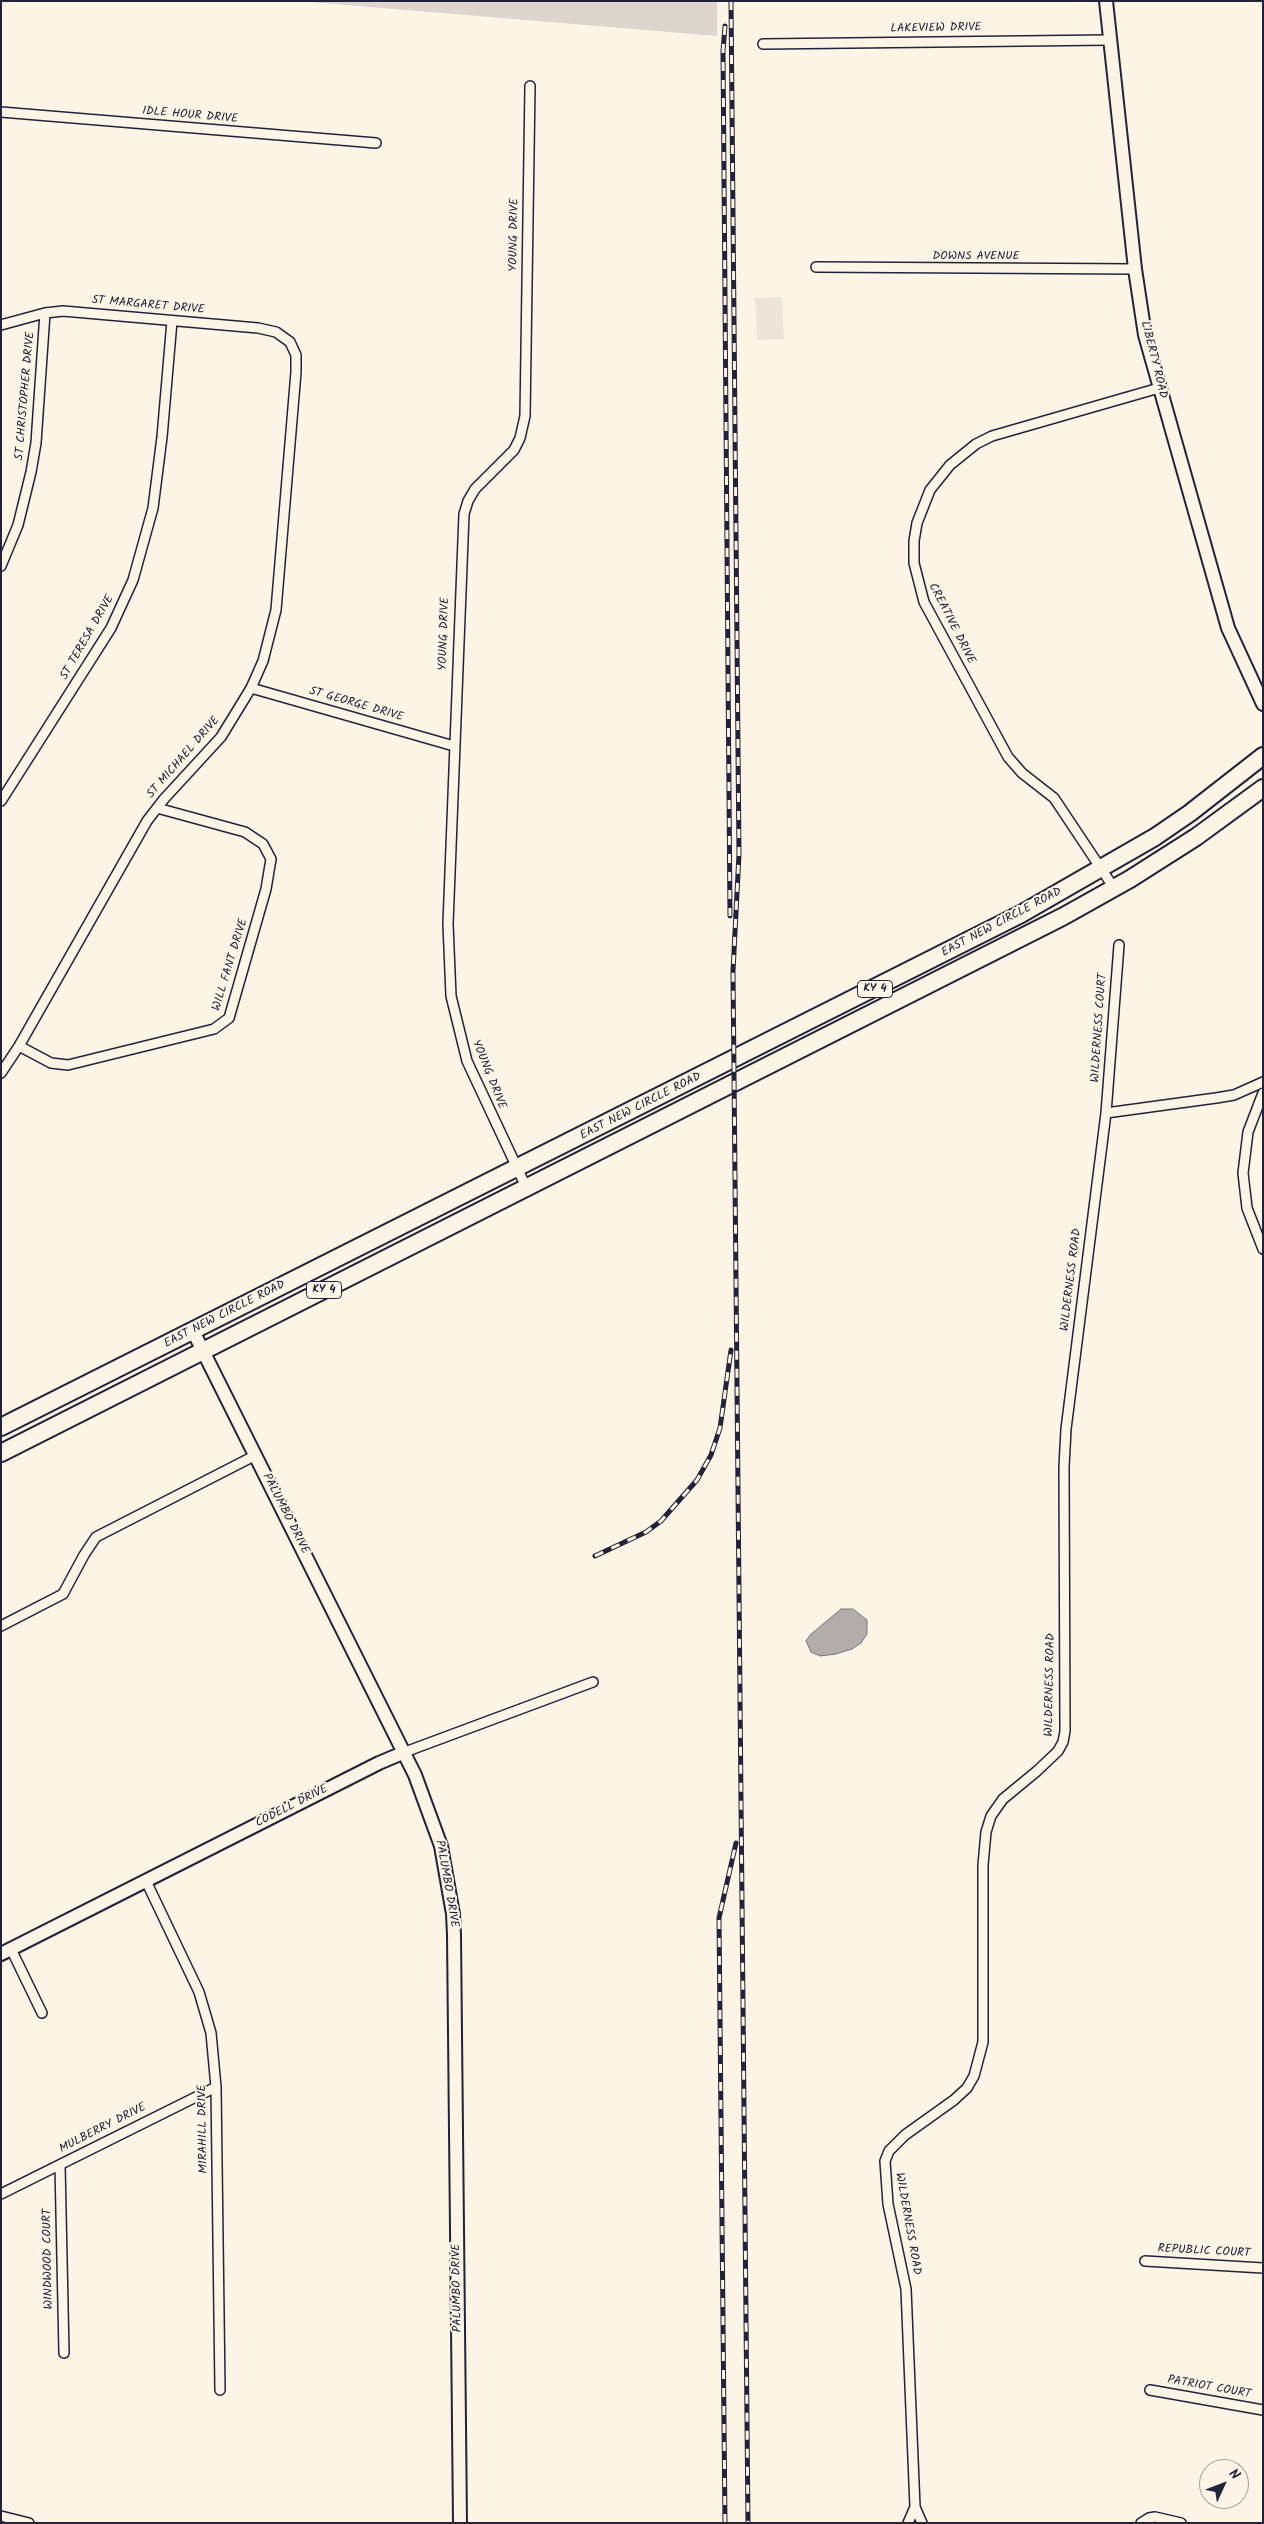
<!DOCTYPE html>
<html>
<head>
<meta charset="utf-8">
<style>
  body { margin:0 }
  #map { position:relative; width:1264px; height:2524px; overflow:hidden; background:#fcf5e5; font-family:Kalam,sans-serif }
  canvas { display:block }
  .frame { position:absolute; inset:0; border:2px solid #22223b; pointer-events:none }
  .north { position:absolute; left:1199px; top:2459px; width:50px; height:50px; box-sizing:border-box; background:#fcf5e5; border:1px solid #a5a1a1; border-radius:50%; rotate:47deg; font-size:14px; font-weight:700; line-height:20px; text-align:center; color:#22223b }
  .north::after { content:''; display:block; margin:auto; width:18px; height:22px; background:#22223b; clip-path:polygon(50% 0,100% 100%,50% 72%,0 100%) }
</style>
</head>
<body>
<div id="map">
<canvas width="1264" height="2524"></canvas>
<div class="frame"></div>
<div class="north">N</div>
</div>
<script>
const g = document.querySelector('canvas').getContext('2d');
g.lineJoin = 'round';
function fill(path, color) {
  g.fillStyle = color;
  g.fill(path, 'evenodd');
}
function shape(rows) {
  const path = new Path2D();
  for (const r of rows) {
    path.moveTo(r[0], r[1]);
    for (let i = 2; i < r.length; i += 2) path.lineTo(r[i], r[i + 1]);
  }
  return path;
}
function strokePath(path, color, width, dash) {
  g.strokeStyle = color;
  g.lineWidth = width;
  g.lineCap = dash ? 'butt' : 'round';
  g.setLineDash(dash || []);
  g.stroke(path);
}
function write(font, color, halo, rows, align = 'center') {
  g.font = font + ' Kalam,sans-serif';
  g.lineWidth = 4;
  g.setLineDash([]);
  g.textBaseline = 'middle';
  g.strokeStyle = halo;
  g.fillStyle = color;
  for (const [text, x, y, turn = 0] of rows) {
    g.save();
    g.translate(x, y);
    g.rotate((+turn || 0) * Math.PI / 180);
    g.textAlign = isNaN(turn) ? turn : align;
    if (halo) g.strokeText(text, 0, 0);
    g.fillText(text, 0, 0);
    g.restore();
  }
}
const built = shape([
  [782,297,784,339,757,340,755,298]
]);
const green = shape([
  [298,1,717,1,717,36]
]);
const water = shape([
  [841,1609,853,1609,867,1620,867,1634,861,1643,852,1649,836,1654,820,1656,811,1652,806,1641,810,1635,841,1609]
]);
const street = shape([
  [763,44,1109,40],
  [1,112,376,143],
  [816,267,1135,269],
  [1,325,45,313,63,311,258,328,276,332,290,342,296,355,296,372,276,610,263,661,251,688,221,737,164,799,147,821,19,1046,1,1073],
  [1,566,18,525,31,472,36,443,45,313],
  [251,688,454,746],
  [1,801,111,628,133,580,153,508,162,437,172,321],
  [1114,888,1054,798,1022,773,1008,757,924,602,914,563,914,541,917,523,930,490,950,465,976,444,992,436,1159,388],
  [19,1046,51,1063,68,1065,214,1029,229,1018,266,889,271,859,263,844,245,832,157,808],
  [1263,1093,1248,1132,1243,1173,1247,1208,1263,1249],
  [1106,1113,1216,1098,1234,1095,1263,1082],
  [527,1189,467,1061,451,996,448,924,464,514,468,501,475,489,514,450,520,438,525,416,530,86],
  [1,1626,63,1594,84,1555,96,1537,256,1455],
  [405,1752,593,1682],
  [146,1881,199,1992,211,2033,216,2087,220,2390],
  [11,1949,42,2013],
  [60,2165,64,2353],
  [1,2194,216,2087],
  [1145,2261,1263,2268],
  [1150,2390,1263,2410],
  [1,2516,29,2523],
  [908,2523,915,2507],
  [922,2523,915,2507,906,2289,888,2204,885,2161,889,2151,905,2135,954,2100,967,2088,974,2076,983,2042,983,1865,986,1832,991,1816,1003,1799,1037,1771,1058,1751,1063,1742,1065,1731,1064,1467,1066,1429,1106,1113,1119,945],
  [1141,2523,1149,2518,1155,2517,1181,2523]
]);
const secondary = shape([
  [1106,1,1135,269,1145,335,1228,628,1263,704],
  [193,1331,415,1775,441,1846,453,1914,454,1935,460,2523],
  [1,1954,379,1763,405,1752]
]);
const highway = shape([
  [1,1427,1021,914,1155,837,1190,813,1263,756],
  [1,1453,1064,916,1130,879,1196,837,1263,788]
]);
const rail = shape([
  [731,1,739,854,733,971,748,2523],
  [725,26,723,51,730,916],
  [595,1556,646,1532,661,1521,697,1480,711,1455,720,1428,731,1350],
  [725,2523,719,1918,736,1843]
]);
const shields = [
  [875,989,35],
  [324,1290,35]
];
const shieldNames = [
  ["KY 4",875,989],
  ["KY 4",324,1290]
];
const streetNames = [
  ["LAKEVIEW DRIVE",936,29,-1],
  ["IDLE HOUR DRIVE",190,116,5],
  ["YOUNG DRIVE",515,235,-89],
  ["DOWNS AVENUE",976,257],
  ["ST MARGARET DRIVE",148,306,5],
  ["LIBERTY ROAD",1153,360,76],
  ["ST CHRISTOPHER DRIVE",26,396,-85],
  ["CREATIVE DRIVE",951,624,63],
  ["YOUNG DRIVE",445,634,-88],
  ["ST TERESA DRIVE",88,638,-60],
  ["ST GEORGE DRIVE",356,705,16],
  ["ST MICHAEL DRIVE",184,758,-49],
  ["EAST NEW CIRCLE ROAD",1002,923,-28],
  ["WILL FANT DRIVE",231,965,-73],
  ["WILDERNESS COURT",1100,1028,-86],
  ["YOUNG DRIVE",488,1075,68],
  ["EAST NEW CIRCLE ROAD",641,1107,-27],
  ["WILDERNESS ROAD",1072,1280,-83],
  ["EAST NEW CIRCLE ROAD",225,1315,-27],
  ["PALUMBO DRIVE",285,1514,63],
  ["WILDERNESS ROAD",1051,1685,-89],
  ["CODELL DRIVE",292,1807,-27],
  ["PALUMBO DRIVE",446,1884,80],
  ["MULBERRY DRIVE",103,2129,-27],
  ["MIRAHILL DRIVE",204,2129,-91],
  ["WILDERNESS ROAD",907,2224,80],
  ["REPUBLIC COURT",1204,2252,3],
  ["WINDWOOD COURT",49,2259,-91],
  ["PALUMBO DRIVE",458,2288,-91],
  ["PATRIOT COURT",1209,2388,10]
];
fill(built, '#ece5d8');
fill(green, '#dcd6cc');
fill(water, '#b2adab');
strokePath(water, '#78757e', 1);
strokePath(street, '#22223b', 12);
strokePath(secondary, '#22223b', 16);
strokePath(highway, '#22223b', 20);
strokePath(street, '#fcf5e5', 9);
strokePath(secondary, '#fcf5e5', 12);
strokePath(highway, '#fcf5e5', 16);
strokePath(rail, '#22223b', 5);
strokePath(rail, '#fcf5e5', 3, [9]);
for (const [x, y, w] of shields) {
  const box = new Path2D();
  box.roundRect(x - w / 2, y - 8.5, w, 17, 4);
  g.fillStyle = '#fcf5e5';
  g.fill(box);
  strokePath(box, '#22223b', 1);
}
write('bold 11px', '#22223b', null, shieldNames);
write('12px', '#22223b', '#fcf5e5', streetNames);
</script>
</body>
</html>
